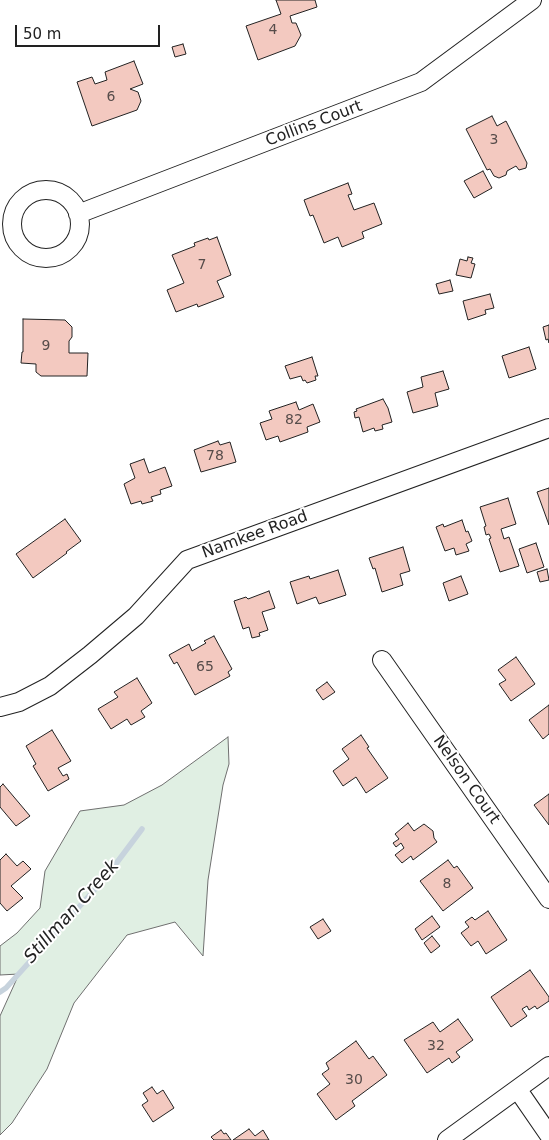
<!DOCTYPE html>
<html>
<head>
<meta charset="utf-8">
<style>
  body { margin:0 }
  #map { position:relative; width:549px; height:1140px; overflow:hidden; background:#fff; font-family:"DejaVu Sans",sans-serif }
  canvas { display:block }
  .scale { position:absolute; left:15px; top:25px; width:145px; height:22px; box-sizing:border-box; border:2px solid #222; border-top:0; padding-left:6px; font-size:15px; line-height:18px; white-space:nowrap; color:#222; -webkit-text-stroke:4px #fff; paint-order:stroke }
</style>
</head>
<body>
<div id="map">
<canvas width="549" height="1140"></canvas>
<div class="scale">50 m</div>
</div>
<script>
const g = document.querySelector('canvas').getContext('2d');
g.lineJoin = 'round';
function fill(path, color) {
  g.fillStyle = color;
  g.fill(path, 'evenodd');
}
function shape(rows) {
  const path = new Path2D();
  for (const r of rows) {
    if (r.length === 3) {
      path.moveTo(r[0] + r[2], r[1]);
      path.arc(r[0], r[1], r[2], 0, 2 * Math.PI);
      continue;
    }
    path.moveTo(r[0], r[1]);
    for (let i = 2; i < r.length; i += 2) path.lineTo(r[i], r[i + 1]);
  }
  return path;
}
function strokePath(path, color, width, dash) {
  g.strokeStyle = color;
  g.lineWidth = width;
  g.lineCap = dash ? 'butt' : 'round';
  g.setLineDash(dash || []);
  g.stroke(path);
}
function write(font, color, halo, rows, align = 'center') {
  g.font = font + ' "DejaVu Sans",sans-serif';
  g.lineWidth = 4;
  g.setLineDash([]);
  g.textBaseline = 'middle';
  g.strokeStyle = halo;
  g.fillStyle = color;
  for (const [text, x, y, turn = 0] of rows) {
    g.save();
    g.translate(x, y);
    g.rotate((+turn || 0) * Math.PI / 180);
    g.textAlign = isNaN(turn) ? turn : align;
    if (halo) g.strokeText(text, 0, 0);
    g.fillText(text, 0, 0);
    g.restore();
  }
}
const green = shape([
  [228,737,229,764,223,785,208,880,203,956,175,922,127,935,74,1003,47,1069,12,1123,0,1135,0,1016,19,974,0,975,0,946,17,933,40,908,45,871,80,811,124,805,162,785,228,737]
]);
const stream = shape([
  [0,992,6,988,106,877,142,829]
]);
const building = shape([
  [276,0,315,0,317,7,290,16,292,23,296,23,301,35,295,46,258,60,246,26,281,14,276,0],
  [183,44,186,54,175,57,172,47,183,44],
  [134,61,143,84,130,89,138,92,141,101,137,110,92,126,77,82,92,77,95,84,107,80,105,72,134,61],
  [492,116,497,126,506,121,527,163,526,168,519,170,516,166,507,171,506,175,499,178,494,176,490,169,487,170,466,129,492,116],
  [483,171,492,188,474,198,464,181,483,171],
  [348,183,352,194,348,195,354,210,374,203,382,224,362,232,364,238,342,247,338,237,324,243,313,215,310,216,304,200,348,183],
  [217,237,231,275,217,281,224,297,198,307,197,304,176,312,167,290,184,283,172,255,195,246,194,243,208,238,209,240,217,237],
  [468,257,473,258,471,263,475,264,471,278,456,275,460,259,467,261,468,257],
  [450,280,453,291,439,294,436,284,450,280],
  [490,294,494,308,485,310,486,314,468,320,463,301,490,294],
  [23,319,65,320,72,327,72,337,69,341,69,353,88,353,87,376,41,376,36,372,36,364,21,363,22,352,23,352,23,319],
  [549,325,549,343,548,339,546,340,543,327,549,325],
  [529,347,536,369,509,378,502,356,529,347],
  [312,357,318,376,315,376,316,380,307,383,305,380,303,381,301,376,290,379,285,366,312,357],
  [443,371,449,389,435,393,438,406,413,413,407,392,423,387,421,377,443,371],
  [383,399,388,408,392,422,382,425,383,429,375,431,374,428,363,432,359,417,355,418,354,412,357,411,356,409,383,399],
  [296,402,299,410,313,404,320,422,307,427,308,432,280,442,278,436,266,440,260,423,272,419,269,411,296,402],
  [218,441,220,445,230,442,236,462,201,472,194,450,218,441],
  [144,459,149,473,165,467,172,486,160,490,161,494,151,497,153,501,142,504,141,501,131,504,124,484,135,478,130,464,144,459],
  [549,488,549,525,537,492,549,488],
  [508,498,516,524,501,529,504,539,509,537,519,566,500,572,489,539,491,538,489,534,486,535,484,527,486,526,480,507,508,498],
  [65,519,81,541,66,552,67,553,33,578,16,554,65,519],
  [462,520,466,532,468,531,472,541,466,544,469,551,456,555,454,548,445,551,436,527,443,524,444,527,462,520],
  [536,543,544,567,527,573,519,549,536,543],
  [403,547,410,571,400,574,403,585,382,592,375,568,373,569,369,558,403,547],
  [547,569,549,580,540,582,537,572,547,569],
  [338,570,346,595,319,604,316,597,297,604,290,582,309,576,310,579,338,570],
  [461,576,468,594,449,601,443,583,461,576],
  [269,591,275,608,262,612,268,630,259,633,260,636,252,638,249,627,243,629,234,601,246,597,248,599,269,591],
  [214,636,232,669,228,672,230,676,195,695,177,662,174,664,169,655,189,644,192,651,206,643,204,641,214,636],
  [516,657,535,684,511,701,499,684,506,680,498,670,516,657],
  [137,678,152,703,141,711,145,717,131,725,127,719,111,729,98,709,118,697,114,692,137,678],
  [327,682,335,692,323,700,316,690,327,682],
  [549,705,549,734,543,739,529,720,549,705],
  [52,730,71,761,58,768,63,776,67,774,69,779,48,791,33,766,36,764,26,746,52,730],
  [361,735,369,747,367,748,388,778,366,793,356,777,343,786,333,771,349,759,342,749,361,735],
  [3,784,30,816,16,826,0,807,0,787,3,784],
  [549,794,549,825,534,805,549,794],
  [408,823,414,831,424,824,433,831,434,838,437,842,413,860,411,856,402,863,395,855,404,848,401,843,396,847,393,843,399,839,395,834,408,823],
  [6,854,17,866,23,861,31,869,11,886,23,898,7,911,0,903,0,860,6,854],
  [448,860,454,868,457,866,473,888,443,911,420,881,448,860],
  [488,911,507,940,486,954,478,941,471,946,461,933,469,927,465,922,472,917,475,920,488,911],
  [432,916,440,927,422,940,415,929,432,916],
  [323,919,331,931,318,939,310,927,323,919],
  [432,936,440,946,431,953,424,943,432,936],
  [530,970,549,997,549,1001,537,1009,535,1006,529,1010,527,1006,522,1009,527,1016,511,1027,491,997,530,970],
  [458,1019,473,1040,456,1052,460,1057,452,1063,449,1058,427,1073,404,1040,433,1022,440,1032,458,1019],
  [356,1041,369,1059,373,1056,387,1075,352,1101,355,1106,336,1120,317,1094,330,1084,322,1074,329,1069,326,1063,356,1041],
  [152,1087,157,1094,163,1090,174,1108,153,1122,142,1105,148,1101,143,1093,152,1087],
  [249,1129,255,1136,263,1130,269,1140,233,1140,249,1129],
  [221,1130,224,1134,226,1133,231,1140,214,1140,211,1137,221,1130]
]);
const street = shape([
  [46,224,34],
  [78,214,421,82,532,0],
  [382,660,549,899],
  [0,707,19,702,50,686,90,655,136,616,187,560,549,428],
  [518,1090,549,1135],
  [447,1140,549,1066]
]);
const numberNames = [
  ["4",273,30],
  ["6",111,97],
  ["3",494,140],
  ["7",202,265],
  ["9",46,346],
  ["82",294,420],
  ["78",215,456],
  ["65",205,667],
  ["8",447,884],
  ["32",436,1046],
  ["30",354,1080]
];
const streetNames = [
  ["Collins Court",314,124,-21],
  ["Namkee Road",255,535,-20],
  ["Nelson Court",466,780,55]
];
const waterNames = [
  ["Stillman Creek",72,912,-48]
];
fill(green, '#e0efe3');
strokePath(green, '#6f6f6f', 1);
strokePath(stream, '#c7d3dd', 5.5);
fill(building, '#f3c9c0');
strokePath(building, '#222', 1);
strokePath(street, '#222', 20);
strokePath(street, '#fff', 18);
write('14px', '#564c4a', null, numberNames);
write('16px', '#222', '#fff', streetNames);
write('italic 18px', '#222', '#fff', waterNames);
</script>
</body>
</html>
